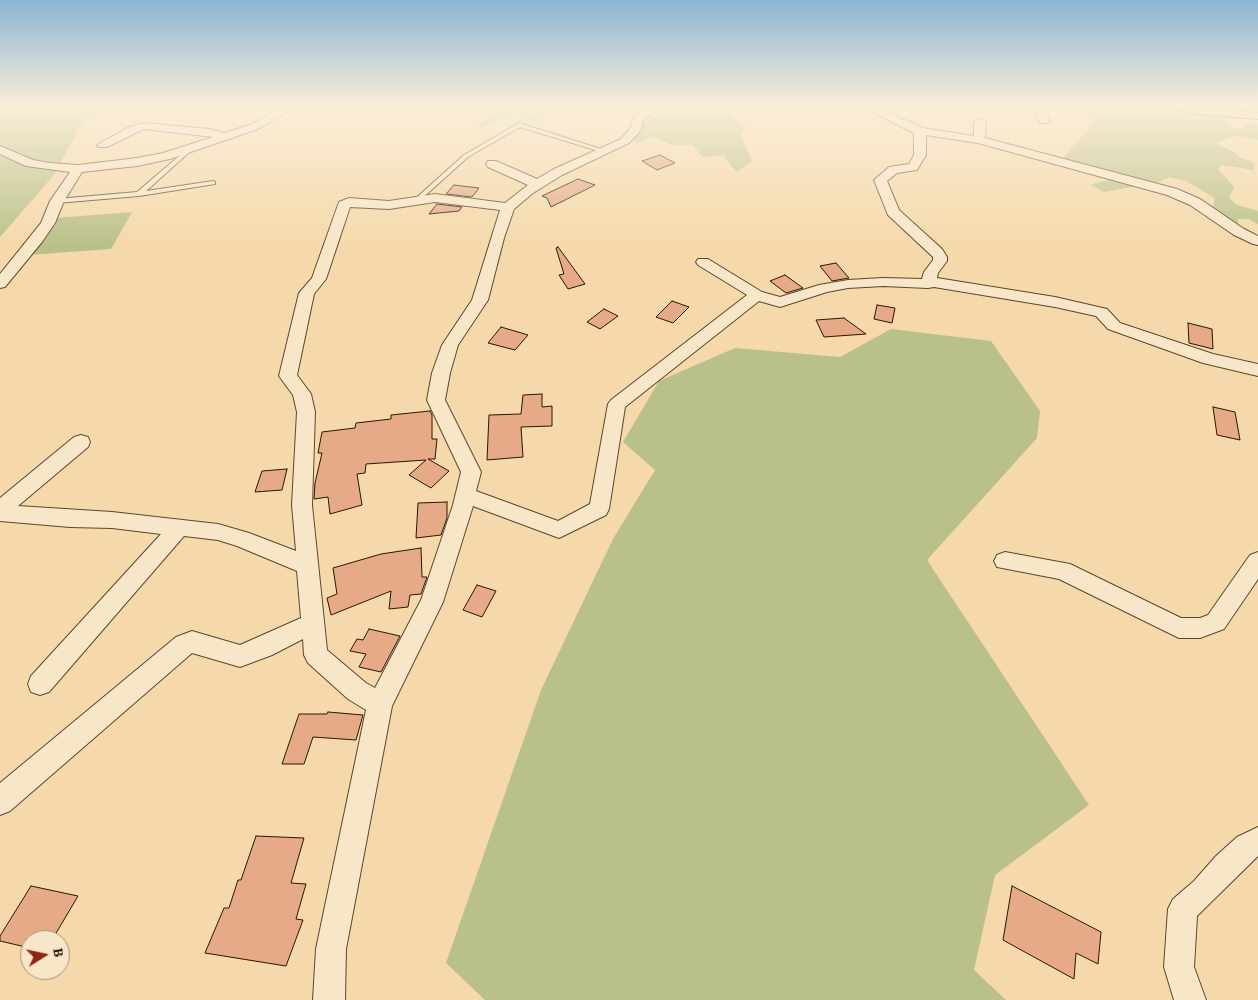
<!DOCTYPE html>
<html>
<head>
<meta charset="utf-8">
<style>
  body { margin:0 }
  #map { position:relative; width:1258px; height:1000px; overflow:hidden; background:#f5d9aa; font-family:"EB Garamond",serif }
  canvas { display:block }
  .north { position:absolute; left:20px; top:930px; width:50px; height:50px; box-sizing:border-box; background:#f8e6c8; border:1px solid #a5937a; border-radius:50%; rotate:80deg; font-size:14px; font-weight:700; line-height:20px; text-align:center; color:#291604 }
  .north::after { content:''; display:block; margin:auto; width:18px; height:22px; background:#8f2418; clip-path:polygon(50% 0,100% 100%,50% 72%,0 100%) }
</style>
</head>
<body>
<div id="map">
<canvas width="1258" height="1000"></canvas>
<div class="north">B</div>
</div>
<script>
const g = document.querySelector('canvas').getContext('2d');
g.lineJoin = 'round';
function fill(path, color) {
  g.fillStyle = color;
  g.fill(path, 'evenodd');
}
function shape(rows) {
  const path = new Path2D();
  for (const r of rows) {
    path.moveTo(r[0], r[1]);
    for (let i = 2; i < r.length; i += 2) path.lineTo(r[i], r[i + 1]);
  }
  return path;
}
function strokePath(path, color, width, dash) {
  g.strokeStyle = color;
  g.lineWidth = width;
  g.lineCap = dash ? 'butt' : 'round';
  g.setLineDash(dash || []);
  g.stroke(path);
}
const green = shape([
  [0,107,145,107,145,110,84,119,54,175,0,237],
  [517,107,559,107,533,121,513,115,478,128,488,115],
  [588,107,731,107,734,119,745,126,741,135,752,161,737,172,723,156,702,157,693,145,672,145,654,137,637,143,629,137,641,113,596,110],
  [1080,107,1197,107,1258,113,1258,117,1226,117,1233,128,1244,128,1246,123,1258,125,1258,140,1234,136,1216,143,1235,153,1239,157,1254,163,1254,170,1221,165,1218,169,1234,187,1229,198,1237,205,1258,211,1258,224,1248,219,1238,219,1238,227,1220,226,1211,215,1215,198,1186,181,1169,177,1159,182,1104,192,1090,185,1109,180,1111,176,1062,164,1063,158,1093,123],
  [132,212,111,249,28,255,55,218],
  [891,329,991,341,1040,411,1037,438,927,560,1089,805,995,875,974,970,1006,1000,485,1000,446,963,541,690,613,539,655,470,623,442,659,381,735,348,840,357]
]);
const building = shape([
  [660,155,675,163,657,170,642,161,660,155],
  [578,179,595,185,551,207,547,198,542,196,578,179],
  [454,185,479,188,472,197,446,194,454,185],
  [437,204,462,207,459,211,429,214,437,204],
  [558,247,585,284,568,289,559,275,564,274,556,248,558,247],
  [836,263,849,278,832,281,820,266,836,263],
  [785,275,803,288,786,293,770,281,785,275],
  [672,301,689,307,673,323,656,317,672,301],
  [877,305,895,308,892,323,874,319,877,305],
  [604,309,618,316,600,329,587,322,604,309],
  [844,318,866,334,824,337,816,320,844,318],
  [1188,323,1212,329,1213,349,1189,343,1188,323],
  [501,327,518,332,528,335,515,350,488,343,501,327],
  [542,394,542,407,552,406,552,426,521,427,523,457,487,460,489,415,521,414,523,395,542,394],
  [1213,407,1235,412,1240,440,1217,435,1213,407],
  [430,411,432,415,432,439,437,439,435,459,428,459,449,471,431,488,409,475,426,460,366,464,365,473,357,474,362,505,330,514,328,497,314,499,315,483,322,453,318,453,322,432,355,428,356,423,391,419,391,415,430,411],
  [287,469,282,490,255,492,262,471,287,469],
  [447,502,447,518,441,535,416,538,418,503,447,502],
  [421,548,422,577,427,577,421,594,410,595,408,607,389,609,391,591,331,615,327,598,337,594,333,568,381,554,421,548],
  [477,585,496,591,482,617,463,610,477,585],
  [369,629,400,636,381,672,359,667,366,654,350,651,357,639,363,640,369,629],
  [328,712,363,715,356,740,313,737,304,764,282,764,299,714,327,714,328,712],
  [256,836,304,838,291,883,306,884,296,919,303,920,286,966,205,953,224,908,229,908,238,880,241,880,256,836],
  [31,886,78,896,52,940,30,940,30,948,0,941,0,936,31,886],
  [1012,886,1101,932,1098,964,1076,953,1074,979,1003,940,1012,886]
]);
const lane = shape([
  [519,123,607,151,602,152,520,127,468,157,419,201,415,201,415,199,464,155,519,123],
  [192,145,194,146,194,148,146,191,213,181,215,182,215,184,139,196,57,203,54,201,57,199,137,192,192,145]
]);
const street = shape([
  [282,107,295,107,258,129,170,159,137,166,82,172,64,201,55,223,42,242,5,287,0,288,0,274,41,223,50,201,70,172,26,166,0,154,0,146,33,160,50,163,78,165,137,158,163,153,213,137,144,129,107,147,99,147,97,145,129,127,144,123,210,129,224,133,250,125,282,107],
  [647,107,661,107,643,120,641,130,629,143,562,175,533,193,514,209,504,238,488,300,458,345,450,373,445,400,481,472,476,491,558,521,590,504,608,404,611,400,747,295,698,265,696,262,698,259,708,259,762,292,780,297,819,285,848,280,883,278,922,279,924,272,933,260,933,257,888,215,874,180,889,167,909,164,914,155,914,133,862,107,876,107,923,128,974,136,974,122,980,119,984,120,986,122,985,138,1177,189,1200,199,1244,229,1258,236,1258,245,1253,244,1234,235,1190,205,1167,195,978,143,926,135,926,155,917,170,897,173,887,181,899,210,942,249,947,257,947,261,938,273,937,278,1055,297,1107,309,1120,323,1213,354,1258,364,1258,376,1203,363,1108,329,1096,316,1055,307,934,287,928,288,883,286,848,288,827,292,780,307,759,301,625,407,609,509,606,515,559,538,473,506,443,602,392,706,346,949,345,1000,313,1000,316,949,366,710,348,699,308,663,304,655,303,639,272,655,240,667,192,653,10,811,0,815,0,783,176,637,192,631,240,645,301,618,297,571,237,546,218,540,184,536,49,692,40,695,31,692,28,684,31,676,161,534,112,528,70,527,0,521,0,498,74,437,81,435,88,437,90,442,88,447,18,506,112,512,218,524,249,533,296,551,292,505,297,412,293,395,279,376,299,293,312,278,339,202,349,198,389,201,435,194,505,203,528,185,488,167,486,164,488,161,496,161,537,179,554,169,621,139,630,129,634,117,647,107],
  [435,202,500,210,472,300,442,345,432,373,427,400,461,472,453,505,421,600,375,688,366,683,327,650,312,505,315,412,311,394,297,375,314,294,326,279,350,207,389,209,435,202],
  [1035,107,1045,107,1050,121,1048,123,1040,123,1036,115,1035,107],
  [1170,107,1195,107,1258,113,1258,119,1199,114,1175,110,1170,107],
  [1005,552,1070,564,1181,618,1200,618,1208,615,1250,555,1258,552,1258,579,1224,629,1200,638,1179,638,1059,579,997,567,994,561,997,555,1005,552],
  [1258,827,1258,856,1197,916,1194,967,1206,1000,1174,1000,1164,967,1168,909,1173,899,1194,881,1216,856,1237,837,1258,827]
]);
fill(green, '#bac08a');
fill(building, '#e6aa87');
strokePath(building, '#291604', 1);
strokePath(lane, '#5c472e', 2);
strokePath(street, '#5c472e', 2);
fill(lane, '#f8e6c8');
fill(street, '#f8e6c8');
const sky = g.createLinearGradient(0, 0, 0, 247);
sky.addColorStop(0, '#8bb5d3');
sky.addColorStop(0.43, '#faeed9');
sky.addColorStop(1, '#faeed900');
g.fillStyle = sky;
g.fillRect(0, 0, 1258, 247);
</script>
</body>
</html>
